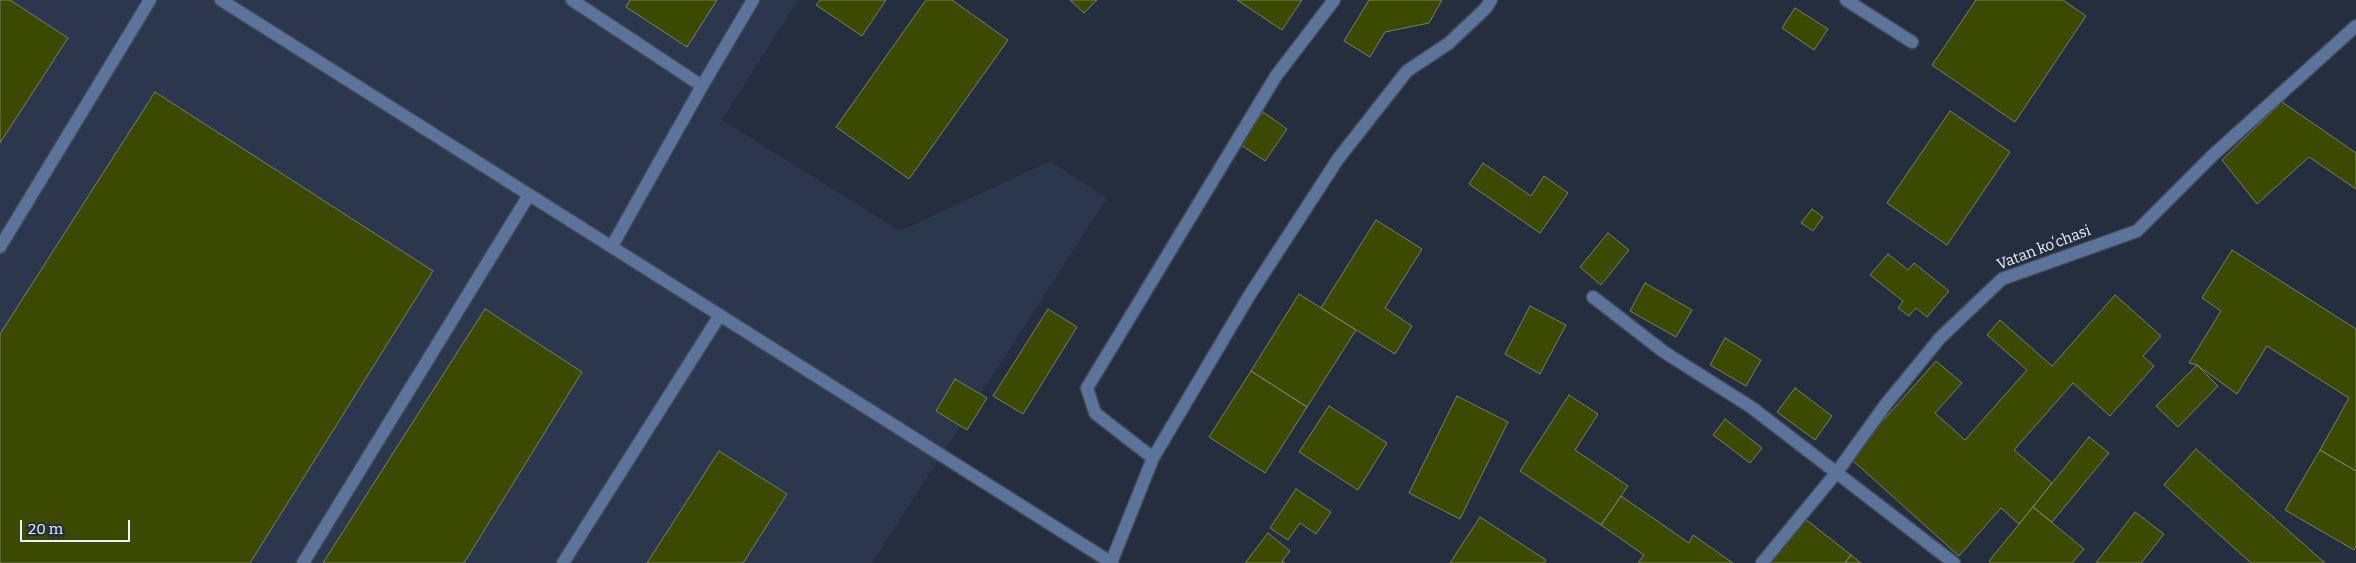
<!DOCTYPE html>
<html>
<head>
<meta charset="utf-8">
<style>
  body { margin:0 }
  #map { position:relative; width:2356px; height:563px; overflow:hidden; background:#242e3e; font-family:Bitter,serif }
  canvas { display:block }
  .scale { position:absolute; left:20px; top:520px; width:110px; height:22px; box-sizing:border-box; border:2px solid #eaf0fc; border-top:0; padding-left:6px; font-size:15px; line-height:18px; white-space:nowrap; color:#eaf0fc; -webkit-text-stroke:4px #242e3e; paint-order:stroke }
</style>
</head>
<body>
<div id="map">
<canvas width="2356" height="563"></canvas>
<div class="scale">20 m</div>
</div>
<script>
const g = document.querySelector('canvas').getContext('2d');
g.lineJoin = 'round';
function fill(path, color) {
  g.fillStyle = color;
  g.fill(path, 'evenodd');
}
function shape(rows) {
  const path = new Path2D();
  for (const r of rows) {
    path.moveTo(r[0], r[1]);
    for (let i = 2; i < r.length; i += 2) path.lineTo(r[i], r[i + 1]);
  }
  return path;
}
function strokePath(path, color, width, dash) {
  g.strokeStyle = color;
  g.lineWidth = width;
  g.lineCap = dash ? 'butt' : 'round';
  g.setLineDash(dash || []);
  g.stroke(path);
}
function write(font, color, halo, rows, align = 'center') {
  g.font = font + ' Bitter,serif';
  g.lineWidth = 4.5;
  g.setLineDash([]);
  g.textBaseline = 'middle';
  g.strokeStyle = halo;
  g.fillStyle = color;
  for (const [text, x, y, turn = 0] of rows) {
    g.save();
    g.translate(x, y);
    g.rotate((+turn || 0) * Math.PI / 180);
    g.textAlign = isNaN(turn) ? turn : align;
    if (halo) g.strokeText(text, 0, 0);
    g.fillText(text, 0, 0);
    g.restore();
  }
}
const built = shape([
  [0,0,798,0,722,120,900,231,1050,161,1107,198,872,563,0,563]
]);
const building = shape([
  [0,0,10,0,68,38,0,143,0,0],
  [630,0,717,0,687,47,626,7,630,0],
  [820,0,886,0,862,36,816,5,820,0],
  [926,0,952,0,1008,40,909,179,836,127,926,0],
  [1070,0,1097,0,1084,13,1070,0],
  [1237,0,1302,0,1282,30,1237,0],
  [1369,0,1442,0,1429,23,1385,32,1370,57,1344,41,1369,0],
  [1976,0,2063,0,2086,16,2015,122,1932,65,1976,0],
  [1795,8,1828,29,1814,50,1782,28,1795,8],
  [155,92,433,271,250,563,0,563,0,334,155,92],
  [2282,102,2356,153,2356,189,2309,157,2257,204,2222,160,2282,102],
  [1950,111,2010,152,1947,245,1887,203,1950,111],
  [1263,112,1287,129,1265,161,1241,145,1263,112],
  [1483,163,1531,196,1544,176,1568,193,1540,233,1469,184,1483,163],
  [1812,209,1823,217,1813,231,1801,223,1812,209],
  [1376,220,1422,249,1385,308,1412,326,1395,354,1321,308,1376,220],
  [1608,233,1629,250,1601,285,1580,267,1608,233],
  [2232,250,2356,329,2356,471,2320,450,2349,398,2267,346,2237,394,2197,365,2189,363,2221,311,2202,298,2232,250],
  [1888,254,1908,270,1914,263,1949,291,1927,317,1916,308,1909,316,1898,308,1903,301,1870,275,1888,254],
  [1645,283,1692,310,1676,337,1630,311,1645,283],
  [1299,294,1356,330,1307,407,1251,371,1299,294],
  [2115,295,2161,336,2143,356,2154,366,2110,416,2073,383,2014,450,2052,483,2019,524,2001,508,1959,556,1850,458,1936,361,1962,383,1935,413,1965,440,2027,370,1987,335,2000,320,2052,366,2115,295],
  [1530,306,1566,325,1540,374,1505,354,1530,306],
  [485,309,582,372,464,563,323,563,485,309],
  [1048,309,1077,327,1023,414,993,396,1048,309],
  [1725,338,1761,360,1746,386,1710,365,1725,338],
  [2197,365,2218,386,2178,427,2156,406,2197,365],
  [1251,371,1307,407,1265,473,1209,437,1251,371],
  [955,379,987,398,967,430,936,411,955,379],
  [1795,388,1832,416,1815,440,1777,412,1795,388],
  [1569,395,1598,414,1575,450,1628,486,1601,525,1520,471,1569,395],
  [1457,396,1508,422,1460,519,1409,493,1457,396],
  [1329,406,1387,443,1358,490,1299,452,1329,406],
  [1725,419,1762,448,1750,463,1713,435,1725,419],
  [2089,437,2109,453,2052,522,2033,507,2089,437],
  [2196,449,2325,563,2251,563,2164,485,2196,449],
  [2320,450,2356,471,2356,546,2354,550,2285,510,2320,450],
  [719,451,787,494,743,563,647,563,719,451],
  [1296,489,1331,512,1316,534,1300,523,1288,540,1270,528,1296,489],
  [1621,496,1689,543,1693,535,1733,563,1638,563,1644,555,1601,525,1621,496],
  [2033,507,2084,549,2072,563,1991,563,1989,561,2033,507],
  [2135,512,2164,534,2141,563,2096,563,2135,512],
  [1480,517,1546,560,1544,563,1450,563,1480,517],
  [1804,518,1851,555,1845,563,1769,563,1804,518],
  [1268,533,1290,551,1282,561,1285,563,1245,563,1268,533],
  [1851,555,1861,563,1845,563,1851,555]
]);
const minor = shape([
  [221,0,1112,563],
  [572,0,702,86],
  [1846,0,1912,42],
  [612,246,702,86,753,0],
  [0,247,150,0],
  [1593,297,1664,352,1751,407,1954,563],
  [1153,458,1095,413,1087,388,1276,76,1334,0],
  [303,563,529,195],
  [563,563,720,315],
  [1111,563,1153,458,1249,296,1338,159,1407,71,1449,43,1486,8,1491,0],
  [1762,563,1837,472,1886,404,1940,338,2002,279,2137,231,2212,156,2356,26]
]);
const streetNames = [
  ["Vatan koʻchasi",2044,248,-21]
];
fill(built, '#2a374d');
fill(building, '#3b4901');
strokePath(building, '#79806a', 1);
strokePath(minor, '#404959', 15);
strokePath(minor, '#5c739a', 12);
write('15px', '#eaf0fc', '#242e3e', streetNames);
</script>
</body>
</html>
